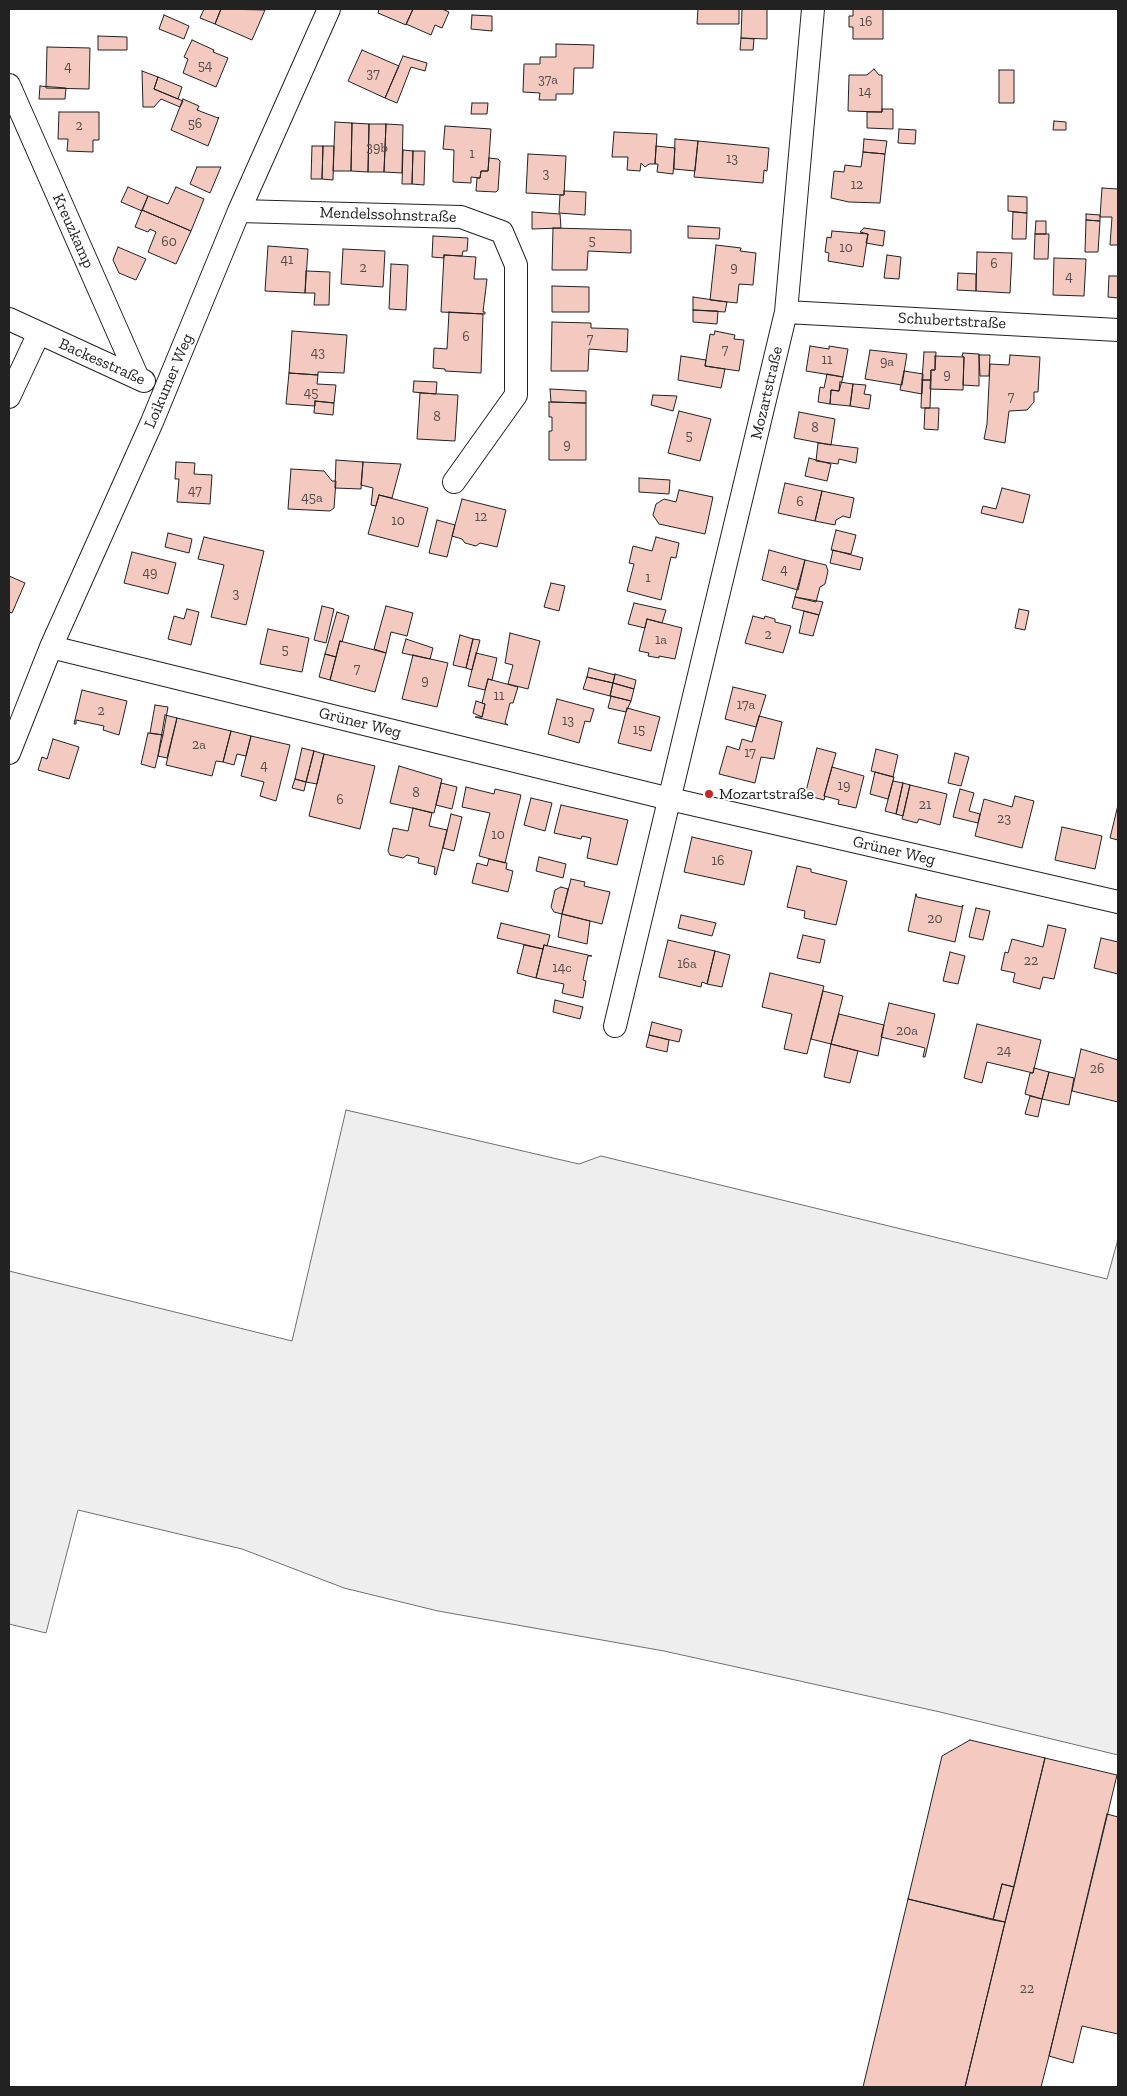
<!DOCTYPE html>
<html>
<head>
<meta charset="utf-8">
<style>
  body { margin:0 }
  #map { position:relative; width:1127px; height:2096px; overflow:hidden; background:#fff; font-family:"Zilla Slab",serif }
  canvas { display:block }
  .frame { position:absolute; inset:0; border:10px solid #222; pointer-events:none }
</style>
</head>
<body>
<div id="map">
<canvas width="1127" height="2096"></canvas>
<div class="frame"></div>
</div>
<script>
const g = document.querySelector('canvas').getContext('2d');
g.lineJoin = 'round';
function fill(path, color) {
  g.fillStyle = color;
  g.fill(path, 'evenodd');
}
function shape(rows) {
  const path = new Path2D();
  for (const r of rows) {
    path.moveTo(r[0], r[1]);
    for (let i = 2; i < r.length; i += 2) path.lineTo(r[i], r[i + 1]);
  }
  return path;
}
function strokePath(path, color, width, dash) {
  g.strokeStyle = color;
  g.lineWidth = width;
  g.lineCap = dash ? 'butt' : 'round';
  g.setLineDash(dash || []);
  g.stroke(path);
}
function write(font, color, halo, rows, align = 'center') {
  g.font = font + ' "Zilla Slab",serif';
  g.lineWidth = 4;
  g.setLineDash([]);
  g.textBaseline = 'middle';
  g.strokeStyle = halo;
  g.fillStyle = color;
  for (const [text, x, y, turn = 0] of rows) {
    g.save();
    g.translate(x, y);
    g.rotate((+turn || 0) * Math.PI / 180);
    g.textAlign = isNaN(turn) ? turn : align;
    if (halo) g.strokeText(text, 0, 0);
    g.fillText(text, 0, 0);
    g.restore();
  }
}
const green = shape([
  [346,1110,579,1164,601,1156,1107,1279,1118,1239,1118,1755,940,1712,664,1651,438,1611,344,1588,242,1549,78,1510,46,1633,9,1624,9,1271,292,1341,346,1110]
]);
const building = shape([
  [204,9,221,9,215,24,200,18,204,9],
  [221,9,265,10,252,40,215,24,221,9],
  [379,9,413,9,406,25,378,13,379,9],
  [413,9,442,9,449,12,442,28,435,25,431,35,406,24,413,9],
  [698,9,739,9,739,24,697,24,698,9],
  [742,9,767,9,767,39,741,38,742,9],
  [853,9,883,9,883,39,853,39,853,27,849,27,849,16,853,16,853,9],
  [164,15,189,26,184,39,159,29,164,15],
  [472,15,492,16,492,31,471,29,472,15],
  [98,36,127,37,127,50,98,50,98,36],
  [741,38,754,39,753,50,740,50,741,38],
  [192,40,214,50,213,52,228,58,216,87,183,73,188,59,184,57,192,40],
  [556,44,594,45,593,68,574,68,573,94,556,94,556,100,539,100,540,93,523,92,524,64,540,64,540,57,556,57,556,44],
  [47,47,90,48,89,89,46,88,47,47],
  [362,50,399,66,385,98,348,81,362,50],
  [403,56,427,63,425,71,411,67,397,103,385,98,403,56],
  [874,69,879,75,882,75,882,112,848,111,849,75,867,75,874,69],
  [999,70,1014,70,1014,103,999,103,999,70],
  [142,71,158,77,154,89,183,101,180,107,161,99,154,107,143,107,142,71],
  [158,77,182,87,178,99,154,89,158,77],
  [40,86,66,88,65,99,39,99,40,86],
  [183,99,199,106,197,110,218,118,219,117,208,146,171,130,183,99],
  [472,103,488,103,487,114,471,114,472,103],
  [882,109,893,109,893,129,867,128,867,112,882,112,882,109],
  [59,112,99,112,99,140,93,140,93,152,67,151,68,139,58,139,59,112],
  [1054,121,1066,122,1066,130,1053,130,1054,121],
  [335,122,352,123,351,171,333,171,335,122],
  [352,123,369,124,368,172,351,171,352,123],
  [369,124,386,124,384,172,368,172,369,124],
  [386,124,403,125,402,173,384,172,386,124],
  [445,126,491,129,488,171,481,171,480,178,471,177,471,183,453,182,454,150,443,149,445,126],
  [899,129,916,130,915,144,898,143,899,129],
  [614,132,657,134,655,164,649,164,645,167,641,163,640,171,627,170,628,157,612,157,614,132],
  [675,139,698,141,695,171,674,169,675,139],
  [864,139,887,141,885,154,863,152,864,139],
  [698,141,769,148,767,171,764,170,763,183,694,177,698,141],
  [312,146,323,146,322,179,311,179,312,146],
  [323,146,334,146,333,180,322,179,323,146],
  [656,146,675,148,673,174,657,172,658,164,655,164,656,146],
  [403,150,413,151,412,184,402,184,403,150],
  [413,151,425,151,424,185,412,184,413,151],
  [863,152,885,154,880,203,849,202,831,198,834,171,844,172,845,165,861,167,863,152],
  [528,154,566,156,564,195,526,193,528,154],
  [489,158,498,159,500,161,498,190,496,192,476,191,477,178,480,178,481,171,488,171,489,158],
  [197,167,221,167,210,193,190,184,197,167],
  [128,187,148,196,142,211,121,202,128,187],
  [176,187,204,199,191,231,142,210,148,196,168,204,176,187],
  [1102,188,1118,189,1118,245,1110,245,1112,217,1100,217,1102,188],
  [564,191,586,192,585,215,559,213,560,195,564,195,564,191],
  [1008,196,1027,197,1027,213,1008,211,1008,196],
  [142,210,191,231,176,264,148,252,156,232,150,229,148,232,135,227,142,210],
  [532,212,560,214,561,228,532,229,532,212],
  [1013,212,1027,213,1026,239,1012,239,1013,212],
  [1086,214,1100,215,1100,221,1086,220,1086,214],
  [1086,220,1100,221,1098,252,1085,252,1086,220],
  [1036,221,1046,221,1046,234,1035,234,1036,221],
  [688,226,720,228,719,239,688,238,688,226],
  [553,228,631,230,631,253,588,251,587,270,552,270,553,228],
  [864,228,885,231,883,246,866,243,868,234,860,232,864,228],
  [832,231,868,234,863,267,828,261,829,253,825,252,827,237,831,238,832,231],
  [1035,234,1049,234,1048,259,1034,259,1035,234],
  [433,236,468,238,467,251,463,251,462,256,444,255,444,258,432,257,433,236],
  [716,245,741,248,740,251,756,253,753,285,739,284,737,303,710,300,716,245],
  [268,246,308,249,305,293,265,291,268,246],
  [118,247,146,259,136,280,119,273,113,260,118,247],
  [343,249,385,251,383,287,341,284,343,249],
  [977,252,1012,253,1010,293,976,291,977,252],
  [444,255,476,257,474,279,487,279,483,312,485,312,485,314,441,312,444,255],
  [887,255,901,257,899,279,884,278,887,255],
  [1054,258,1086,259,1084,296,1053,295,1054,258],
  [391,264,408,265,406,310,389,309,391,264],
  [306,271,330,272,329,305,314,305,315,293,305,293,306,271],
  [958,273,976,274,976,291,957,290,958,273],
  [1109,276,1118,276,1118,298,1108,297,1109,276],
  [552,286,589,287,589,312,552,312,552,286],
  [693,297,727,302,725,312,693,310,693,297],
  [693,310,718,311,717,324,693,322,693,310],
  [449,312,483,314,481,373,445,371,445,369,433,368,434,348,447,349,449,312],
  [552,322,591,323,591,328,628,329,627,352,589,349,588,371,551,371,552,322],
  [292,331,347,335,344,373,318,372,318,375,289,373,292,331],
  [715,331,735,335,734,339,744,340,739,371,705,366,710,334,714,335,715,331],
  [810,346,829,349,829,346,848,349,843,377,806,371,810,346],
  [870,350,907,354,902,385,865,379,870,350],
  [924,352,936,352,935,370,931,370,931,380,922,380,924,352],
  [963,353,979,354,979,386,963,385,964,357,962,356,963,353],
  [979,355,990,355,989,376,980,376,979,355],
  [1010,355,1040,357,1038,392,1034,392,1034,402,1027,410,1009,411,1005,443,984,439,987,424,990,364,1009,365,1010,355],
  [681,356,706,360,705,366,725,369,721,388,678,380,681,356],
  [935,356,964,357,963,390,930,389,931,370,935,370,935,356],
  [904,371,923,374,922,394,900,390,904,371],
  [289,373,318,375,317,384,336,385,334,403,315,401,315,406,286,404,289,373],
  [827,374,843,377,839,391,831,390,830,404,818,402,820,387,824,388,827,374],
  [922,380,931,380,930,408,921,408,922,380],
  [414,381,437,382,436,394,413,392,414,381],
  [840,382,853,384,850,406,830,404,831,390,839,391,840,382],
  [853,384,866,385,864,394,871,395,869,409,850,406,853,384],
  [550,389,586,391,586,403,551,402,550,389],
  [420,393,458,395,455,441,417,439,420,393],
  [653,395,677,396,673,411,651,405,653,395],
  [315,401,334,403,333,415,314,413,315,401],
  [549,402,586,403,586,460,549,460,549,431,552,431,552,417,549,417,549,402],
  [925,408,939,408,938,430,924,429,925,408],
  [679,411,711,419,700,461,668,453,679,411],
  [799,412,835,419,831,445,794,438,799,412],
  [818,443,858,448,856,463,839,459,838,464,816,461,818,443],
  [809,458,831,464,827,481,805,476,809,458],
  [336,460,363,462,361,489,335,488,336,460],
  [176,462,195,463,194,474,212,475,210,504,177,502,179,479,175,479,176,462],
  [363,462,401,464,392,498,379,495,376,506,371,505,373,488,361,485,363,462],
  [291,469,324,471,332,481,336,481,334,508,330,511,288,509,291,469],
  [639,478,670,480,669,494,639,492,639,478],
  [785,483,822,491,815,521,778,513,785,483],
  [1002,488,1030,495,1023,523,981,513,983,506,996,509,1002,488],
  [679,490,713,497,705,534,659,524,653,515,656,504,664,499,676,502,679,490],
  [822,491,854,498,850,518,843,516,836,520,835,525,815,521,822,491],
  [379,495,428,508,418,547,368,534,379,495],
  [462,499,506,510,497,547,480,543,476,546,465,543,462,539,452,536,462,499],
  [437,520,455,525,447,557,429,553,437,520],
  [836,530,856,535,851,554,831,550,836,530],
  [168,533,192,539,189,553,165,547,168,533],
  [204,537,264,551,246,625,211,617,224,565,198,559,204,537],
  [656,537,679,543,676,558,671,557,661,600,627,591,634,564,629,563,633,546,652,551,656,537],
  [769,550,805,560,798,590,762,580,769,550],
  [833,550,863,558,860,570,830,563,833,550],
  [132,552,176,563,168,594,124,583,132,552],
  [805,560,826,565,828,571,825,584,820,587,816,602,795,597,805,560],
  [9,576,25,583,12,613,9,612,9,576],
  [551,583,565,586,559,611,544,607,551,583],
  [795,597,823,602,819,615,792,608,795,597],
  [634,603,666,610,662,623,647,619,645,628,628,624,634,603],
  [322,606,334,609,326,643,314,640,322,606],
  [386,606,413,613,407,636,391,632,386,653,374,649,386,606],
  [187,609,199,612,191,645,168,639,174,616,184,619,187,609],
  [1019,609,1029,611,1025,630,1015,628,1019,609],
  [804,611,819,615,813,636,799,633,804,611],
  [337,612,349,616,342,642,340,641,336,657,325,654,337,612],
  [753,616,764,619,765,616,775,619,775,622,791,626,783,653,745,643,753,616],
  [647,619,682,628,675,659,659,656,659,658,648,656,649,653,639,651,647,619],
  [268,629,309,638,302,672,260,664,268,629],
  [510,633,540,641,528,689,508,684,513,665,505,663,510,633],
  [460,635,473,639,466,668,453,665,460,635],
  [406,639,433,648,430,659,402,653,406,639],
  [473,639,480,640,472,670,466,668,473,639],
  [340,641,386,653,375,692,330,680,340,641],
  [476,653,497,658,492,680,488,679,485,690,468,686,476,653],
  [325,654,336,657,330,680,319,677,325,654],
  [413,655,448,663,437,707,402,699,413,655],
  [589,668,615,675,613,683,587,677,589,668],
  [615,674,636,680,634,689,613,683,615,674],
  [587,677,613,683,610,696,583,689,587,677],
  [488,679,518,687,513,703,510,703,505,723,508,725,475,717,482,717,485,704,482,703,488,679],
  [613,683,634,689,631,701,610,696,613,683],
  [733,687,766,695,756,727,725,719,733,687],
  [82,690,127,701,119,735,103,730,104,726,76,720,76,724,74,724,82,690],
  [611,696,631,701,626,712,608,708,611,696],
  [557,699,594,709,590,722,585,721,579,743,548,734,557,699],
  [476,701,485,704,482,717,473,713,476,701],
  [155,705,168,707,163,735,150,733,155,705],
  [627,708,660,717,651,751,618,743,627,708],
  [165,715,177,718,167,758,158,756,165,715],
  [759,716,782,722,774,759,761,757,755,783,719,774,727,746,739,750,742,739,752,742,759,716],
  [177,718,231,731,223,762,216,761,212,776,166,765,177,718],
  [231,731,251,736,246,756,237,754,234,765,223,762,231,731],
  [148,733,163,735,155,768,141,764,148,733],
  [251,736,290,745,276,801,260,796,264,782,241,776,251,736],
  [53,739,79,747,69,779,38,770,42,757,47,759,53,739],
  [302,748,314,751,306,782,295,779,302,748],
  [817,748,836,753,824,796,825,797,824,800,805,795,817,748],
  [876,749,898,755,893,777,871,771,876,749],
  [314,751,324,754,317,784,306,782,314,751],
  [955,753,969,757,961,786,948,783,955,753],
  [324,754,375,766,360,829,309,816,324,754],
  [399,766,442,779,434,813,390,803,399,766],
  [832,767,864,776,856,808,838,804,839,800,824,796,832,767],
  [875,772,894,777,888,799,870,794,875,772],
  [295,779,306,782,304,791,292,788,295,779],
  [893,781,903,783,896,814,885,811,893,781],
  [441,783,457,787,452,809,436,805,441,783],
  [903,783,910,785,903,816,896,814,903,783],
  [910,785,947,794,940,825,919,819,917,823,902,819,910,785],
  [466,787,494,794,495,789,521,795,505,863,479,856,490,813,462,807,466,787],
  [960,789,974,793,969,811,980,814,978,823,953,817,960,789],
  [1015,796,1034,801,1022,848,975,836,984,799,1012,807,1015,796],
  [531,798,552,803,545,831,524,825,531,798],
  [561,805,628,820,617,865,587,858,591,838,582,836,581,839,554,833,561,805],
  [1118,805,1118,840,1110,838,1118,805],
  [413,808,432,813,429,826,447,830,436,875,434,874,435,867,418,863,419,858,407,855,403,858,390,855,388,851,393,828,408,831,413,808],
  [451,814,462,817,454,851,443,848,451,814],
  [1062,827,1102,836,1095,869,1055,860,1062,827],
  [692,837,752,851,744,885,684,872,692,837],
  [539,857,566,864,563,878,536,871,539,857],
  [489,859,507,863,506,869,513,871,508,892,472,883,477,863,487,866,489,859],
  [797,866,811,869,811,872,847,881,836,925,804,918,805,911,787,907,797,866],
  [571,879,585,882,584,886,610,892,602,924,562,914,571,879],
  [561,887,568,889,562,914,554,912,551,907,555,890,561,887],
  [916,894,917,897,962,907,963,905,955,942,908,931,916,894],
  [976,908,990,911,983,940,969,937,976,908],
  [562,914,590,921,587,944,558,937,562,914],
  [681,915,716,923,712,936,678,928,681,915],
  [501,923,550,935,547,946,544,945,543,949,497,938,501,923],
  [1048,925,1066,929,1054,979,1043,977,1040,989,1013,982,1015,973,1001,970,1005,952,1008,953,1012,939,1043,947,1048,925],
  [803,935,825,940,820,963,797,958,803,935],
  [1101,938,1118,942,1118,974,1094,968,1101,938],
  [668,940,715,951,707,984,702,982,701,987,659,977,668,940],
  [524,945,543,949,536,978,517,973,524,945],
  [544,945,592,956,588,956,583,980,586,981,583,998,562,993,564,984,536,978,544,945],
  [715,951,730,955,722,987,707,984,715,951],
  [950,952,965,956,958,984,943,981,950,952],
  [770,973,824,986,807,1054,784,1049,792,1014,762,1007,770,973],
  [823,991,843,996,831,1044,811,1039,823,991],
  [555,1000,583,1007,580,1019,553,1012,555,1000],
  [889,1003,935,1014,925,1057,923,1057,925,1048,881,1037,889,1003],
  [839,1014,884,1025,878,1056,831,1044,839,1014],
  [652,1022,682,1030,679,1042,649,1035,652,1022],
  [977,1024,1041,1040,1033,1073,987,1062,982,1083,964,1078,977,1024],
  [649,1035,669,1040,667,1052,646,1047,649,1035],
  [831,1044,858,1051,850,1083,824,1077,831,1044],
  [1081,1049,1118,1060,1118,1102,1072,1091,1081,1049],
  [1034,1068,1049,1072,1042,1099,1025,1094,1030,1073,1033,1073,1034,1068],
  [1049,1072,1074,1078,1069,1105,1042,1099,1049,1072],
  [1030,1096,1042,1099,1038,1117,1025,1114,1030,1096],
  [970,1740,1045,1758,1014,1887,1002,1884,993,1920,908,1899,942,1756,970,1740],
  [1045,1758,1117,1775,1049,2056,1041,2087,965,2087,1045,1758],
  [1107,1814,1118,1817,1118,2034,1082,2026,1073,2063,1049,2056,1107,1814],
  [1002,1884,1014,1887,1005,1922,993,1920,1002,1884],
  [908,1899,1005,1922,965,2087,863,2087,908,1899]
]);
const minor = shape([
  [9,85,138,378],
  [239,211,461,217,502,232,516,265,516,395,454,482],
  [786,312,1118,330],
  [9,319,144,381],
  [9,397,39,333],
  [51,647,670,799,1118,902],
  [9,753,51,647,152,422,239,211,329,9],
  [615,1026,786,312,813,9]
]);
const markers = [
  [709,794,5,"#c62828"]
];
const numberNames = [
  ["16",866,22],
  ["54",205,66],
  ["4",68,67],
  ["37",373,74],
  ["37a",548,80],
  ["14",865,92],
  ["56",195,124],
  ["2",79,126],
  ["39b",377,148],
  ["1",472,154],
  ["13",732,159],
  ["3",546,174],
  ["12",857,185],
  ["5",592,241],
  ["60",169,242],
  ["10",846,248],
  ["41",287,260],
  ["6",994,264],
  ["2",363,268],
  ["9",734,268],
  ["4",1069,277],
  ["6",466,337],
  ["7",590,339],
  ["7",725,350],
  ["43",318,353],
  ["11",827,360],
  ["9a",887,362],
  ["9",947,375],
  ["45",311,393],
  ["7",1011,397],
  ["8",437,417],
  ["8",815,428],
  ["5",689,436],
  ["9",567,445],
  ["47",195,491],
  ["45a",312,498],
  ["6",800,502],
  ["12",481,517],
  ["10",398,521],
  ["4",784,570],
  ["49",150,573],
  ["1",648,578],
  ["3",236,594],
  ["2",768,635],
  ["1a",661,640],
  ["5",285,650],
  ["7",357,669],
  ["9",425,681],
  ["11",499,696],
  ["17a",746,705],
  ["2",101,711],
  ["13",568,721],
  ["15",639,730],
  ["2a",199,745],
  ["17",750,753],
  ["4",264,766],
  ["19",844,786],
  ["8",416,793],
  ["6",340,800],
  ["21",925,805],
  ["23",1004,819],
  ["10",498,835],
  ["16",718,861],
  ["20",935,919],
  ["22",1031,961],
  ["16a",687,964],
  ["14c",562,968],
  ["20a",907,1031],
  ["24",1004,1051],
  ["26",1097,1069],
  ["22",1027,1989]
];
const streetNames = [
  ["Mendelssohnstraße",388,215,2],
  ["Kreuzkamp",73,231,66],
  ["Schubertstraße",952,321,3],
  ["Backesstraße",102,362,24],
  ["Loikumer Weg",169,381,-67],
  ["Mozartstraße",767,393,-77],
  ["Grüner Weg",360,723,14],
  ["Grüner Weg",894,851,13]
];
const poiNames = [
  ["Mozartstraße",719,794]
];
fill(green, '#eee');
strokePath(green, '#6f6f6f', 1);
fill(building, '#f3c9c0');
strokePath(building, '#222', 1);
strokePath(minor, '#222', 24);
strokePath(minor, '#fff', 22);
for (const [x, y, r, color] of markers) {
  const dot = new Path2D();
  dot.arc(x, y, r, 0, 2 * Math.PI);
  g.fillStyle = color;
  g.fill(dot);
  strokePath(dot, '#fff', 2);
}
write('14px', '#564c4a', null, numberNames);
write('16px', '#222', '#fff', streetNames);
write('16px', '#222', '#fff', poiNames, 'left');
</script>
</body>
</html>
